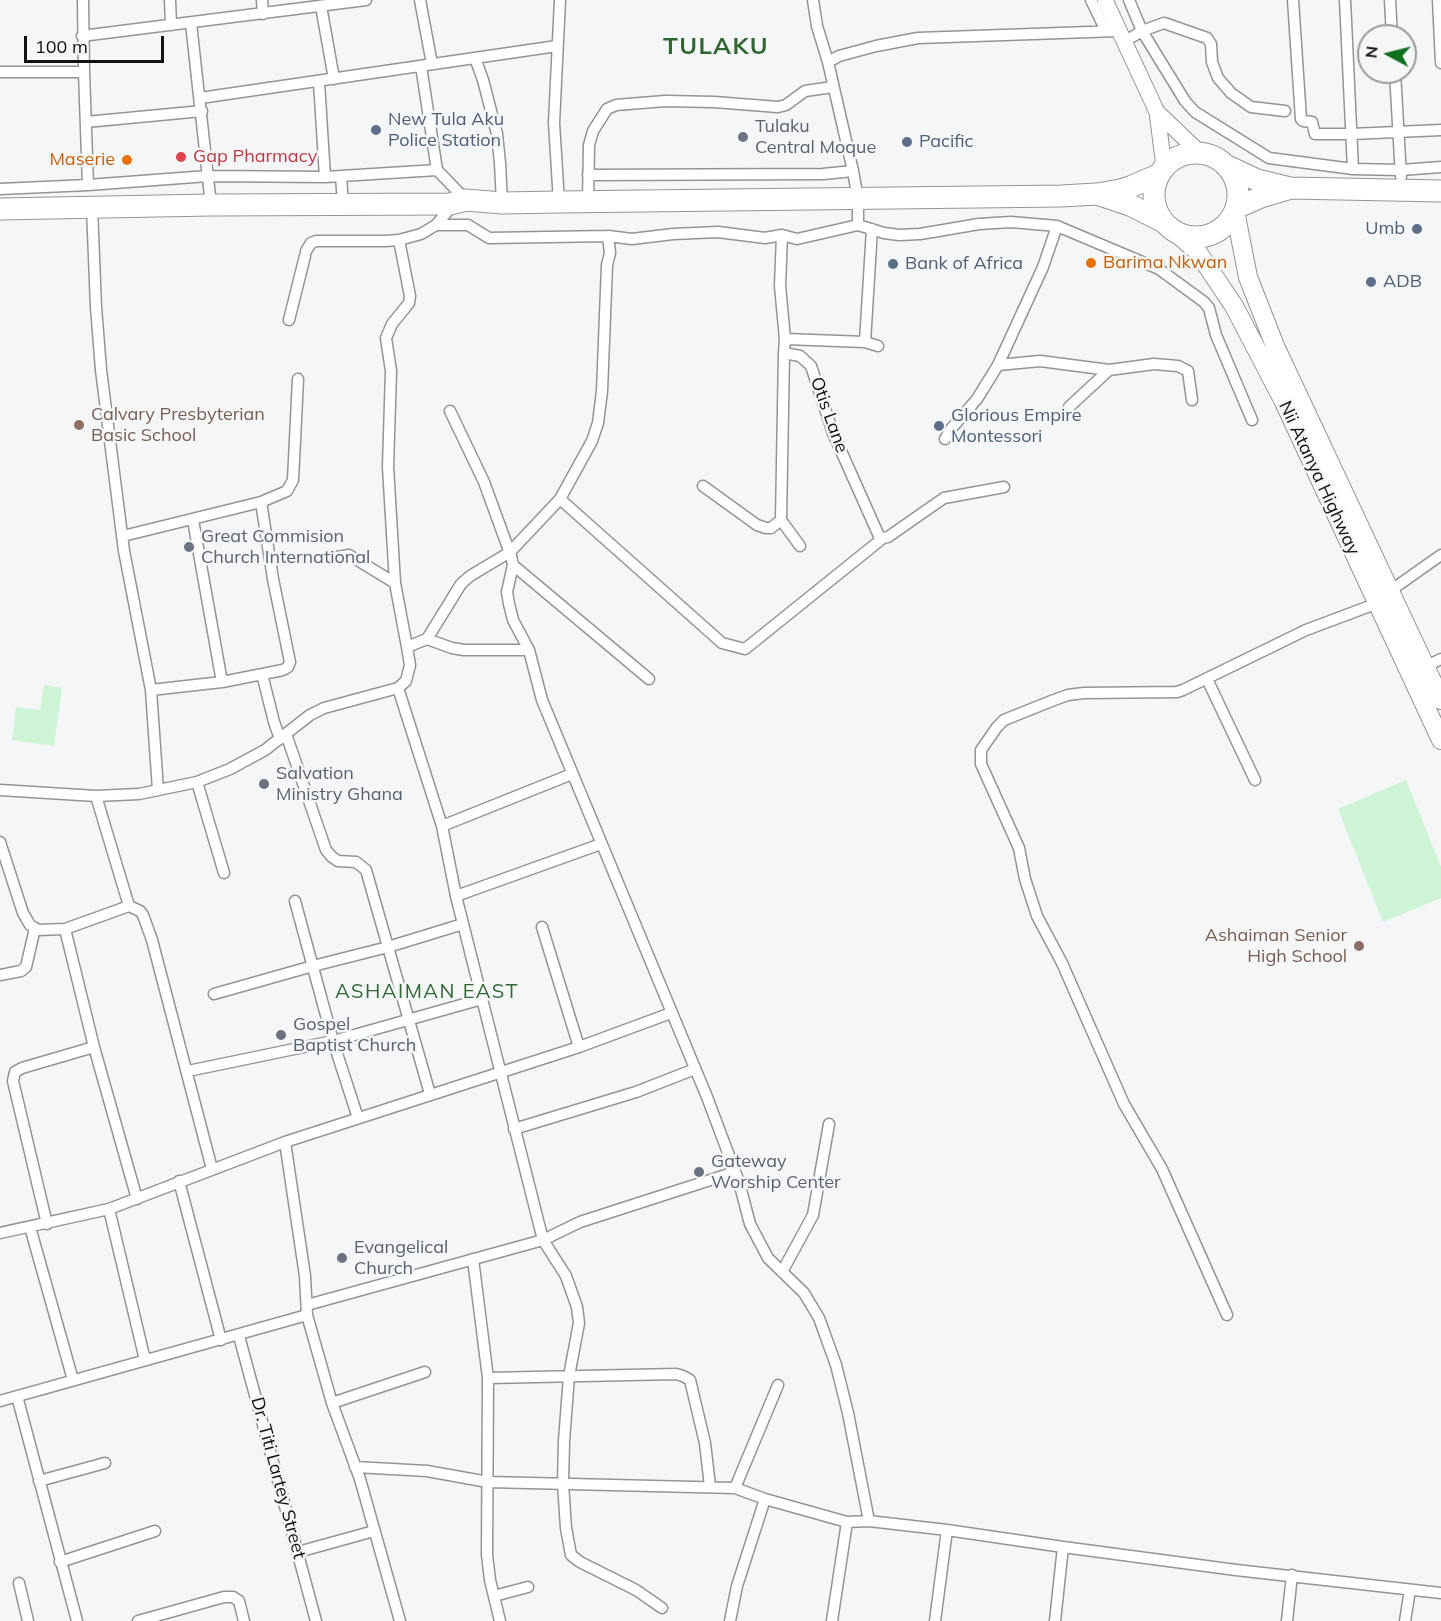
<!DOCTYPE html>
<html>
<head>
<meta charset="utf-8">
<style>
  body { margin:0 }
  #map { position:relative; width:1441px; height:1621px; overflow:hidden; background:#f5f6f8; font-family:Mulish,sans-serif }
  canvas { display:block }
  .north { position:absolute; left:1357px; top:24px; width:60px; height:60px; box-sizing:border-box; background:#f5f6f8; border:2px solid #9a9a9c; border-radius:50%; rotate:277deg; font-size:16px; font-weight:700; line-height:24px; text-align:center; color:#111112 }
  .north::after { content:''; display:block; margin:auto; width:21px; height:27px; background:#11701e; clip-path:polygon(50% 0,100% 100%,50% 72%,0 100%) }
  .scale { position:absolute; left:24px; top:36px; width:140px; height:27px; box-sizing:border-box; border:3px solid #111112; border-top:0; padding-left:8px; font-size:18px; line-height:21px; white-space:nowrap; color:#111112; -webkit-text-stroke:4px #f5f6f8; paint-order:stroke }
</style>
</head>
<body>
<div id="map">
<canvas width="1441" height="1621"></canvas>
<div class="north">N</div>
<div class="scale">100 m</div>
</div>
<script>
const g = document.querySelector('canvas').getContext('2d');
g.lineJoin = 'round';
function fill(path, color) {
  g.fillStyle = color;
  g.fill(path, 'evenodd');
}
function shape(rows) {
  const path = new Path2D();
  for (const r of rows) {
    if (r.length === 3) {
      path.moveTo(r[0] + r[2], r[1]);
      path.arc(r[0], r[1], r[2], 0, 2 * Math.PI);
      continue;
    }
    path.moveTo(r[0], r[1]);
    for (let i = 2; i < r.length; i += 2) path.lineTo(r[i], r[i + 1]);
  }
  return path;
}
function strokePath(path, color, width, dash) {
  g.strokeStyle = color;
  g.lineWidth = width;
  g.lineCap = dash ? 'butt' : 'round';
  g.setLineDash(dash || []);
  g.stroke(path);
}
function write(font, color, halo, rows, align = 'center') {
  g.font = font + ' Mulish,sans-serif';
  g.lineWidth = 5;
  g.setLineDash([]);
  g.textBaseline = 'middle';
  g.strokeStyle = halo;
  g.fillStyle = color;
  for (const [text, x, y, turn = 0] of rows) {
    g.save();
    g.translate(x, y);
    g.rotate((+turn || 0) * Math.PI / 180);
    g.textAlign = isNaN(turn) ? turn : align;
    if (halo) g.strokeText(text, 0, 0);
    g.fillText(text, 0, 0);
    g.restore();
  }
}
const green = shape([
  [44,685,62,688,54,746,12,740,16,707,40,710],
  [1406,780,1441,867,1441,898,1383,922,1338,809]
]);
const street = shape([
  [83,0,84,72],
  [170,0,171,25],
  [262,0,263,14],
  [420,0,432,64],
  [1091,0,1106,31],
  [1129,0,1142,31,1185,101,1195,112,1269,158,1353,169,1401,170,1441,167],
  [1293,0,1301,119,1303,121,1312,122,1315,134,1352,134,1441,130],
  [1345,0,1353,169],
  [1390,0,1392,36],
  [1438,0,1441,63],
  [321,6,334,79],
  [191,23,211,205],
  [82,36,366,0],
  [1124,42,1142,31,1164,23,1207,38,1211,44,1212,62,1218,78,1231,93,1251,107,1285,111],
  [475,58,483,80,497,134,500,163,502,203],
  [828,62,839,56,876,46,918,38,1118,31],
  [421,66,437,170,466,200],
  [0,72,84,72,88,185],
  [1395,72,1401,177],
  [319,82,325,177],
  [200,98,557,46],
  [86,122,202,111],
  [588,175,823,174,853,171],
  [341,176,343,204],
  [0,189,88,185,208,176,325,177,437,170],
  [559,202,554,123,560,0],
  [588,202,589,145,593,131,607,109,616,105,665,101,714,102,778,107,786,105,805,91,833,87],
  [92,208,96,307,101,370,124,551,151,690,158,790],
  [436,225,468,225,489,238,608,236],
  [858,225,884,233,899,235,920,234,979,224,1011,222,1057,226,1043,267,998,365,977,399,951,429,945,439],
  [1057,226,1159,269,1204,302,1209,308,1216,335,1252,420],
  [782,235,780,286,785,339,784,353,800,356,811,366,833,433,879,536,883,538,888,537,944,498,1004,487],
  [399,240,410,296,409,303,392,324,386,338,391,371,388,467,395,583,407,647],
  [306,251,311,243,316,241,385,241,399,240,421,234,436,225,447,212,450,204],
  [289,320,305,256],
  [785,339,865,342,878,346],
  [865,342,872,229],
  [784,353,781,520,800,546],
  [998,365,1040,361,1109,370,1154,364,1178,366,1188,371,1192,400],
  [1069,407,1109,370],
  [450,411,484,482,511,556,513,565,507,592,509,604,513,620,529,650,542,700,707,1097,739,1182,750,1224,768,1258,804,1293,819,1318,836,1365,848,1413,869,1521],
  [703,486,757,525,766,528,771,528,781,520],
  [560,499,722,643,745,649,883,538],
  [193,520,222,682],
  [123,536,261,502],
  [331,558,349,555,395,583],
  [513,565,649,679],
  [1390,591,1441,555],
  [427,639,452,648,464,650,529,650],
  [1425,667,1441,659],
  [262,674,274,722,280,739],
  [1207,679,1255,780],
  [398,688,442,826,456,896,543,1240,566,1276,577,1307,579,1323,569,1376,564,1441,563,1484,566,1528,571,1555,580,1562,636,1590,662,1608],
  [151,690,222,682,283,670,288,667,290,662,273,579,261,502,287,491,293,480,298,379],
  [286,734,326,850,332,857,338,861,356,862,366,870,430,1094],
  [197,782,224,873],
  [0,790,96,796,139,794,197,782,230,769,265,750,310,715,324,708,398,688,406,681,410,665,407,647,427,639,461,584,470,576,510,552,560,499,592,441,598,423,602,391,607,265,610,253,608,236,632,239,673,234,718,232,765,238,782,235,797,239,858,225,858,199,853,171,828,62,817,26,813,0],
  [96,796,129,906,140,911,143,915,152,940,212,1169],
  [442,826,572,774],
  [0,842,23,913,30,925,38,930,65,929,129,906],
  [456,896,601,844],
  [295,901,333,1041,358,1118],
  [542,927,579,1047],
  [65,929,94,1047,137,1199],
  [0,975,21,971,26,967,35,928],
  [214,994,313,966,388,947,463,924],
  [188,1071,333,1041,482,999],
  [514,1129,636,1092,695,1069],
  [285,1142,305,1276,307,1315,332,1403,360,1479,400,1621],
  [179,1181,221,1340],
  [109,1209,145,1360],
  [47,1224,13,1081,15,1072,22,1068,94,1047],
  [30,1227,73,1380],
  [0,1233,109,1209,285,1142,579,1047,671,1013],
  [473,1259,488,1378,487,1555,490,1580,500,1621],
  [782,1272,813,1215,829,1124],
  [307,1305,543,1240,580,1222,735,1172],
  [1227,1315,1162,1169,1124,1104,1062,963,1037,916,1025,879,1019,848,981,764,981,750,997,727,1004,720,1054,700,1068,695,1084,693,1177,692,1183,690,1306,630,1378,603],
  [239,1336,316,1621],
  [488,1378,676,1374,683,1376,690,1380,705,1443,710,1486],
  [17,1396,77,1621],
  [0,1401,307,1315],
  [332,1403,425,1372],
  [355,1467,427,1471,488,1482,735,1488,765,1499,847,1522,869,1521,947,1530,1063,1547,1236,1570,1441,1593],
  [39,1481,105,1463],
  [735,1488,778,1385],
  [298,1552,374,1531],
  [60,1562,155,1531],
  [19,1583,28,1621],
  [494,1596,528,1587],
  [138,1621,224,1597,233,1597,239,1601,244,1621],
  [730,1621,737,1586,765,1499],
  [832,1621,847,1522],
  [935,1621,947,1530],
  [1055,1621,1063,1547],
  [1287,1621,1292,1575],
  [1405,1621,1410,1590]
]);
const secondary = shape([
  [1105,0,1157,112,1164,167],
  [1157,112,1200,153]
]);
const primary = shape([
  [1235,211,1248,277,1275,346,1441,700],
  [1174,231,1197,251,1234,306,1284,402,1441,740]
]);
const highway = shape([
  [1196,195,42],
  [1225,165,1257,180,1290,188,1441,191],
  [1100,195,1130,205,1162,221],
  [1236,208,1261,197,1288,189],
  [0,209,211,205,450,204,466,200,502,203,559,202,1061,196,1097,194,1120,190,1130,187,1158,175]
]);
const markers = [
  [376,130,6,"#5c6f8a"],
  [743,137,6,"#6b7280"],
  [907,142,6,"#5c6f8a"],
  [181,157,6,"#e0444e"],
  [127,160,6,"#e8710a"],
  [1417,229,6,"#5c6f8a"],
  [1091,263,6,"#e8710a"],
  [893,264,6,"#5c6f8a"],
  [1371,282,6,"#5c6f8a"],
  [79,425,6,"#8d6e63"],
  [939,426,6,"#5c6f8a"],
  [189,547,6,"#6b7280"],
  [264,784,6,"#6b7280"],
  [1359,946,6,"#8d6e63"],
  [281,1035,6,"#6b7280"],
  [699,1172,6,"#6b7280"],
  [342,1258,6,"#6b7280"]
];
const serviceNames = [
  ["New Tula Aku",388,120],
  ["Police Station",388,141],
  ["Pacific",919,142],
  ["Umb",1405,229,"right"],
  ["Bank of Africa",905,264],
  ["ADB",1383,282],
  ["Glorious Empire",951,416],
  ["Montessori",951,437]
];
const worshipNames = [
  ["Tulaku",755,127],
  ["Central Moque",755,148],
  ["Great Commision",201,537],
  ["Church International",201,558],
  ["Salvation",276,774],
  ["Ministry Ghana",276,795],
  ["Gospel",293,1025],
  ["Baptist Church",293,1046],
  ["Gateway",711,1162],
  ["Worship Center",711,1183],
  ["Evangelical",354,1248],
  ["Church",354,1269]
];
const healthNames = [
  ["Gap Pharmacy",193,157]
];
const foodNames = [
  ["Maserie",115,160],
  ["Barima Nkwan",1103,263,"left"]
];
const educationNames = [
  ["Calvary Presbyterian",91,415],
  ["Basic School",91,436],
  ["Ashaiman Senior",1347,936,"right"],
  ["High School",1347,957,"right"]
];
const streetNames = [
  ["Otis Lane",829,415,70],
  ["Nii Atanya Highway",1319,478,65],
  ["Dr. Titi Lartey Street",278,1478,75]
];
const neighbourhoodNames = [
  ["ASHAIMAN EAST",427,992]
];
const districtNames = [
  ["TULAKU",716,47]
];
fill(green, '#cdf4d5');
strokePath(street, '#939496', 13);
strokePath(secondary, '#939496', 17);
strokePath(primary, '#939496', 20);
strokePath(highway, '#939496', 23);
strokePath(street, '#fff', 10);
strokePath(secondary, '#fff', 15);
strokePath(primary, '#fff', 18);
strokePath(highway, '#fff', 21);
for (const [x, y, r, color] of markers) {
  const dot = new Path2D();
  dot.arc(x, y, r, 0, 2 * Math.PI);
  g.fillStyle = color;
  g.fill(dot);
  strokePath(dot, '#f5f6f8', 2);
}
write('18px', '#4e5e75', '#f5f6f8', serviceNames, 'left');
write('18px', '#5b616d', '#f5f6f8', worshipNames, 'left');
write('18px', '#be3a42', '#f5f6f8', healthNames, 'left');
write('18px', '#c56008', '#f5f6f8', foodNames, 'right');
write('18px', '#785e54', '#f5f6f8', educationNames, 'left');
write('18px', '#111112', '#f5f6f8', streetNames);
g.letterSpacing = '1.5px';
write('20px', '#306632', '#f5f6f8', neighbourhoodNames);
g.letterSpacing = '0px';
g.letterSpacing = '1.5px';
write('bold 24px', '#306632', '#f5f6f8', districtNames);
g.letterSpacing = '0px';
</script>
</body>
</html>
